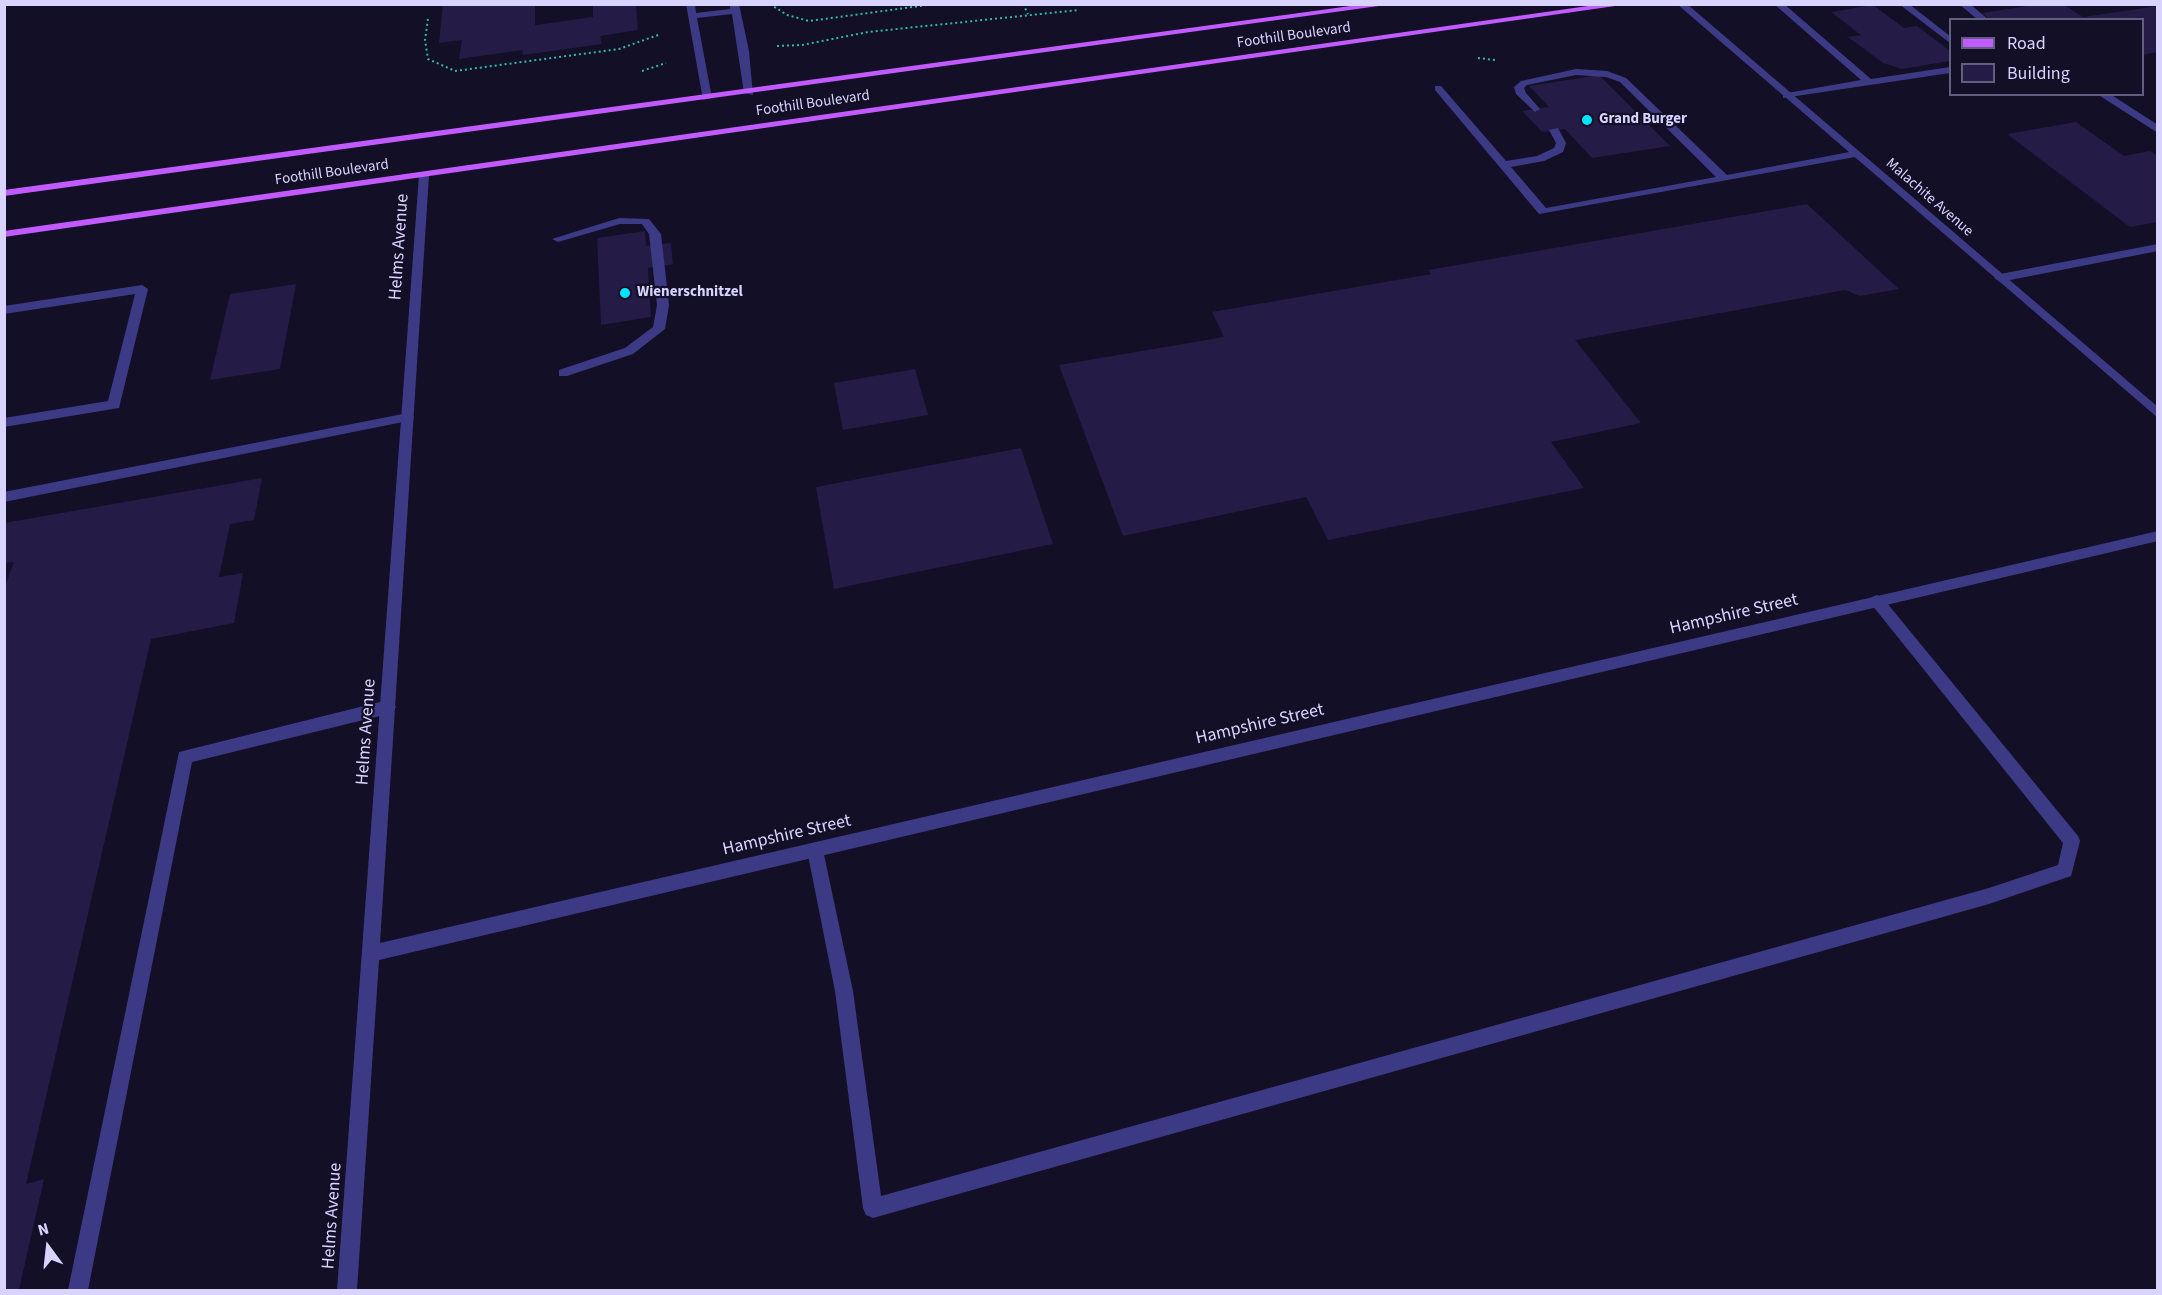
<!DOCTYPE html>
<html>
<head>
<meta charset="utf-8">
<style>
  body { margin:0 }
  #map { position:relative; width:2162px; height:1295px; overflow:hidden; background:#130f26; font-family:"Source Sans 3",sans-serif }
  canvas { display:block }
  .frame { position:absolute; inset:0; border:6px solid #d9d4ff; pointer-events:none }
  .legend { position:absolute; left:1949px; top:18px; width:195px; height:78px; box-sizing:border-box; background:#130f26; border:2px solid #625e7d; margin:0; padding:8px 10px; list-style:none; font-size:18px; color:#d9d4ff }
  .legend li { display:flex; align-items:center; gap:12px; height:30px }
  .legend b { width:30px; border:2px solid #625e7d }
  .north { position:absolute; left:18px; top:1217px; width:60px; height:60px; -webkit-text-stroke:4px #130f26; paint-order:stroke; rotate:345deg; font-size:16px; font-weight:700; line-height:24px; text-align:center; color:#d9d4ff }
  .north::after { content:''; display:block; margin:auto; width:21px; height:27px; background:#d9d4ff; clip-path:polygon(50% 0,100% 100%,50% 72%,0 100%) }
</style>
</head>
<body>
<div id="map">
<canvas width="2162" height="1295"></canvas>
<div class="frame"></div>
<ul class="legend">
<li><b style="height:8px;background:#c25bff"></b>Road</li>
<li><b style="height:16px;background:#241b47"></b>Building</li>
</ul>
<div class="north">N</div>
</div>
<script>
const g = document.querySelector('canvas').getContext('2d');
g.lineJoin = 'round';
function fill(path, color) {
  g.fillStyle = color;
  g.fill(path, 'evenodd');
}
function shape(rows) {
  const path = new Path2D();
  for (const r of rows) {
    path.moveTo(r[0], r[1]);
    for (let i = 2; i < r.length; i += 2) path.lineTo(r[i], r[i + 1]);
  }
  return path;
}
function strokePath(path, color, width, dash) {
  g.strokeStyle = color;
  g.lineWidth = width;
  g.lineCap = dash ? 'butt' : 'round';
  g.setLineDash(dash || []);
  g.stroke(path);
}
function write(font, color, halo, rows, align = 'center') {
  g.font = font + ' "Source Sans 3",sans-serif';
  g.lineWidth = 4.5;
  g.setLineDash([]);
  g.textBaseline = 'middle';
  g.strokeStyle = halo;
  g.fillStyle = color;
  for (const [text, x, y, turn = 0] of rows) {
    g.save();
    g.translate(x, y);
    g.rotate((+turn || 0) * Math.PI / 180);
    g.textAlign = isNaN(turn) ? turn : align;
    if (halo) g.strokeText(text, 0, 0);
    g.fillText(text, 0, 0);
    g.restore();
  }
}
const building = shape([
  [443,4,535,4,535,25,593,17,593,4,636,4,638,30,600,36,602,44,523,55,522,50,459,59,462,40,439,43],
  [2041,4,2063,4,2083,17,2158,6,2158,52,2142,55,2142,20,1991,20,1982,13],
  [1873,5,1904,28,1917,26,1950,51,1950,61,1902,69,1883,63,1848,37,1861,35,1831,12],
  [1599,75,1670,146,1592,158,1565,129,1542,132,1522,111,1549,107,1529,86],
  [2076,122,2124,156,2150,151,2158,156,2158,222,2130,227,2007,134],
  [1807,204,1899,289,1860,296,1845,290,1575,340,1641,423,1551,442,1584,488,1328,540,1306,497,1123,536,1059,365,1224,337,1212,312,1431,274,1428,270],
  [645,231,646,246,671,243,673,264,648,268,651,317,601,325,597,238],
  [296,284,280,369,210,380,230,294],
  [915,369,928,415,843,430,834,383],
  [1021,448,1053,544,834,589,816,487],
  [262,478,254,520,230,524,219,577,243,573,234,623,151,639,26,1184,44,1179,19,1290,4,1290,4,589,14,562,4,563,4,523]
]);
const path = shape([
  [770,4,787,15,809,21,935,4],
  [1023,4,1028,14],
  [428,19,425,40,428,59,455,71,619,49,661,34],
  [777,46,802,45,868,32,1079,10],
  [1478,58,1495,60],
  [642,71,666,63]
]);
const lane = shape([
  [1774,4,1784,4,1871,79,1950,67,1950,73,1783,98,1783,94,1787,93,1861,80,1774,4],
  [1899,4,1909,4,1950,36,1950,43,1899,4],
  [1959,4,1970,4,1989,20,1978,20,1959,4],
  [1576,69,1607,71,1626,78,1727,175,1855,151,1860,154,1855,157,1539,214,1435,90,1435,86,1441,86,1506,161,1537,156,1554,148,1556,143,1549,130,1558,128,1566,143,1563,152,1544,161,1511,167,1546,208,1716,177,1620,82,1606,77,1576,75,1527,85,1524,88,1526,93,1540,109,1535,112,1516,94,1514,87,1521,81,1576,69],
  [2097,94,2110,94,2158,125,2158,133,2097,94],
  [619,218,649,219,661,234,669,305,665,329,633,354,567,376,559,376,559,370,625,348,653,327,657,305,649,234,642,224,620,224,558,242,552,239,619,218],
  [2158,244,2158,251,2000,282,1994,278,2000,274,2158,244],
  [142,285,148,289,119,408,4,427,4,418,108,401,135,294,4,314,4,306,142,285],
  [408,413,414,417,413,420,4,502,4,492,408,413],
  [1877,595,1882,597,2078,836,2080,841,2071,876,1989,904,873,1218,866,1215,863,1208,835,991,807,850,809,845,815,842,821,845,823,850,853,991,881,1196,1989,888,2058,865,2063,843,1872,605,1870,601,1872,597,1877,595],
  [388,700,393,702,396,707,393,712,388,714,192,762,88,1290,68,1290,179,752,388,700]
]);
const street = shape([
  [686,4,695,4,696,13,730,9,730,4,739,4,749,51,753,95,744,93,732,14,697,18,712,98,703,100,686,4],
  [1677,4,1687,4,2158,407,2158,418,1677,4],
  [424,172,429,175,380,943,2158,531,2158,541,379,960,357,1290,337,1290,419,175,424,172]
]);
const primary = shape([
  [1365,4,1393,4,4,196,4,190,1365,4],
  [1602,4,1629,4,4,237,4,231,1602,4]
]);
const markers = [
  [1587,120,6,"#00e5ff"],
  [625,293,6,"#00e5ff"]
];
const farStreetnames = [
  ["Foothill Boulevard",1294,36,-8],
  ["Foothill Boulevard",813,104,-8],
  ["Foothill Boulevard",332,173,-8],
  ["Malachite Avenue",1929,198,41]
];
const farPoinames = [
  ["Grand Burger",1599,120],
  ["Wienerschnitzel",637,293]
];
const streetNames = [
  ["Helms Avenue",400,247,-86],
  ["Hampshire Street",1734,615,-13],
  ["Hampshire Street",1260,725,-13],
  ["Helms Avenue",367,732,-86],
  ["Hampshire Street",787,836,-13],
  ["Helms Avenue",333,1216,-86]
];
fill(building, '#241b47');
strokePath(path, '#2fb8b0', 2, [2, 3]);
fill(lane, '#3d3a85');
fill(street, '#3d3a85');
fill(primary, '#c25bff');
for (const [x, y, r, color] of markers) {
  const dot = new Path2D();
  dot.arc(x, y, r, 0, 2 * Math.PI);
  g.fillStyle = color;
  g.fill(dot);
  strokePath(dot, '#130f26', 2);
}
write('15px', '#d9d4ff', '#130f26', farStreetnames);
write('bold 15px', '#d9d4ff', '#130f26', farPoinames, 'left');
write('18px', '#d9d4ff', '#130f26', streetNames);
</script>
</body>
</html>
